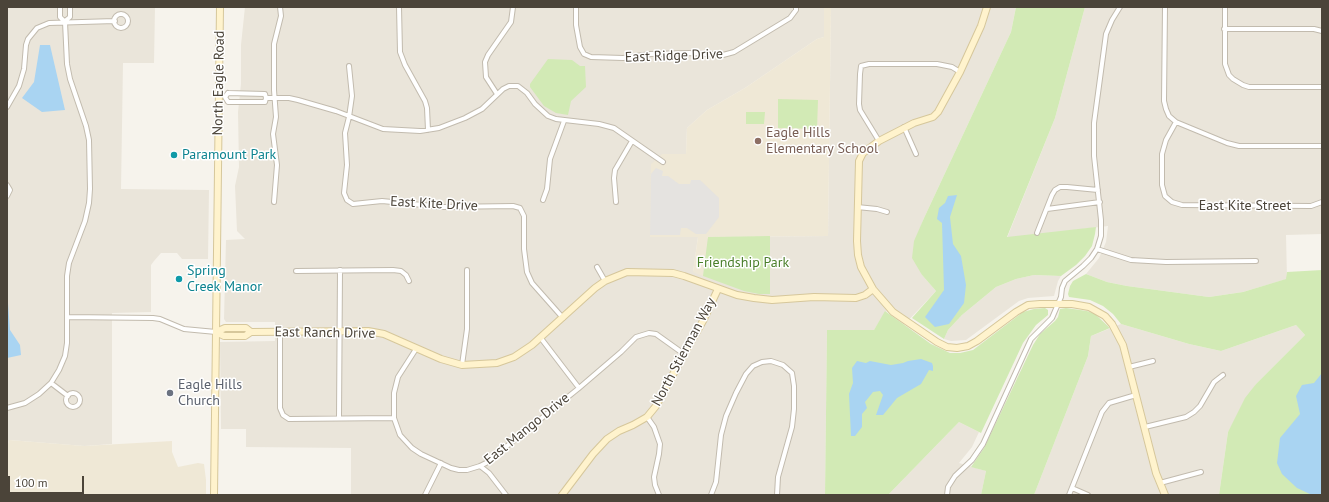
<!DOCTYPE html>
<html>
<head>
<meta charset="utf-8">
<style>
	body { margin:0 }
	#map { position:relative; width:1329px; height:502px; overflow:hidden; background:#f6f3ec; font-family:"PT Sans",sans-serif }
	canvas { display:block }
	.frame { position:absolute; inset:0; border:8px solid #4b4439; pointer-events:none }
	.scale { position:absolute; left:8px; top:476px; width:76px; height:18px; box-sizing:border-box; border:2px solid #4b4439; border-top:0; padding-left:5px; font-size:12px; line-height:14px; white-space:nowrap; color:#4b4439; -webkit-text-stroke:3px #fff; paint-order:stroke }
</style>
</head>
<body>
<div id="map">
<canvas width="1329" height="502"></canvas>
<div class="frame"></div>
<div class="scale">100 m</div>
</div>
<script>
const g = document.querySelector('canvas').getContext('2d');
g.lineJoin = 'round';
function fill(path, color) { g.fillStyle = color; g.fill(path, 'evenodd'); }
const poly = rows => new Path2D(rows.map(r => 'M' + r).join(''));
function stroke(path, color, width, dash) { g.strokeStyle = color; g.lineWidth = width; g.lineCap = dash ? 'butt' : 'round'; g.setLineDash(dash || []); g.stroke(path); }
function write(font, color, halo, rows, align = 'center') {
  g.font = font + ' "PT Sans",sans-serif'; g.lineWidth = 3; g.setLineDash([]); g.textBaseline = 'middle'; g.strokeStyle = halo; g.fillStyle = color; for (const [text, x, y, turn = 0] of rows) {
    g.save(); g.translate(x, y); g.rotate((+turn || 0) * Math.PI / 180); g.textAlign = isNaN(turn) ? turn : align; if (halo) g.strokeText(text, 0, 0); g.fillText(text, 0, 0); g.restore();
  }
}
const residential = poly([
	[7,7,155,7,154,63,123,63,121,189,209,190,208,259,182,259,177,253,161,253,154,261,151,265,151,312,112,313,112,444,84,446,9,440,7,448],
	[245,7,824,7,824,37,817,39,745,88,707,110,687,128,686,154,662,154,698,237,693,272,708,237,828,236,831,7,1016,7,1011,32,924,218,915,241,922,275,936,291,904,325,886,311,874,330,827,331,825,495,351,495,351,448,246,447,246,429,221,429,220,342,275,341,275,322,226,322,224,319,226,240,245,239,237,231,235,186,239,167,238,112,241,84,241,45],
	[1085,7,1322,7,1322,234,1286,235,1287,279,1243,292,1209,297,1127,286,1107,282,1086,274,1099,258,1106,242,1108,226,1007,238,1055,118],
	[1034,275,1061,276,1058,281,1054,296,1028,298,1019,301,966,340,951,341,944,339,948,330,962,315,996,287,1016,279],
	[1121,324,1189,344,1221,351,1296,325,1305,335,1256,384,1228,432,1219,495,1034,495,1088,356,1091,336],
	[959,422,979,432,972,447,959,463,986,471,981,495,888,495]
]);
const education = poly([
	[824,7,831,7,828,236,708,237,703,276,693,272,698,237,650,237,651,164,662,154,686,154,687,128,707,110,745,88,817,39,824,37],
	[9,440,84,446,172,441,172,452,178,467,198,463,204,464,206,480,206,495,7,495,7,448]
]);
const green = poly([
	[1016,7,1085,7,1055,118,1007,237,1096,227,1095,234,1092,246,1085,256,1076,265,1061,276,1034,275,1016,279,996,287,962,315,948,330,944,339,912,318,936,291,922,275,912,258,914,241,924,218,1011,32],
	[548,59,572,60,580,66,585,66,586,87,571,101,568,115,556,113,544,106,530,87,530,84],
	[778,99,818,100,817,129,778,128],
	[746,112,765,112,764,124,746,124],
	[770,236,770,294,759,294,744,291,703,276,708,237],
	[1322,270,1322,495,1219,495,1228,432,1245,398,1256,384,1305,335,1296,325,1221,351,1189,344,1121,324,1113,314,1103,306,1090,300,1069,297,1068,294,1070,286,1073,281,1086,274,1107,282,1127,286,1209,297,1243,292,1286,279,1287,272],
	[1045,308,1048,310,1048,315,1036,325,1023,343,981,433,959,422,888,495,825,495,827,330,874,330,885,311,931,344,950,353,960,353,973,350,1023,312,1034,309],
	[1066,308,1087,311,1095,314,1110,328,1091,336,1088,356,1034,495,981,495,986,471,971,467,984,448,1033,345,1040,334,1055,321,1058,317,1060,309]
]);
const parking = poly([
	[656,168,663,171,662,176,668,176,679,184,690,184,691,180,700,180,719,198,719,217,706,234,696,234,687,228,681,228,680,235,650,235,651,174]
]);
const water = poly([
	[40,45,50,45,65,110,42,112,22,98,34,82],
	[957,195,950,217,953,244,961,256,966,285,964,303,949,324,935,327,925,317,944,290,942,223,937,219,939,208,945,203,948,196],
	[7,303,8,303,10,330,20,345,21,355,7,358],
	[921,359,932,363,933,366,933,371,929,370,921,384,897,398,883,415,876,415,883,395,880,391,873,392,865,402,867,408,862,414,862,427,855,436,851,436,849,394,853,383,852,368,857,361,866,363,870,361,891,365,903,363,908,361],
	[1322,373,1322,495,1312,495,1297,488,1282,474,1277,463,1280,438,1300,414,1296,396,1302,385,1314,383]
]);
const street = poly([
	[399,7,400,52,405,65,425,101,427,108,428,130],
	[576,7,576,25,580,47,584,54,591,57,623,58,650,54,689,53,723,55,734,52,790,18,796,10,796,7],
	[1165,7,1164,101,1166,109,1169,116,1176,122,1166,140,1162,154,1162,185,1165,196,1172,202,1182,205,1311,206,1322,202],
	[1225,7,1225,64,1229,75,1233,79,1243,85,1249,87,1322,87],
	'114 21a7 7 0 1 1 14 0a7 7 0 1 1-14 0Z',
	[65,21,70,17,70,7],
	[1224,29,1314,29,1322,31],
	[349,66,352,96,349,117,345,133,347,165,344,193,347,200,353,204,382,201,443,207,513,206,520,208,524,216,524,249,527,272,532,283,563,318],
	[228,93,265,94,266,98,265,102,228,102,225,97,228,93],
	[497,94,486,77,485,62,488,55,511,22,513,7],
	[266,98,289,98,298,100,336,111,383,129,420,131,439,128,465,118,482,109,503,89,509,86,518,86,527,93,535,104,548,116,556,119,599,124,614,128,663,162],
	[7,107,19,86,24,69,26,45,28,39,37,28,49,23,115,21],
	[1176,122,1227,143,1239,146,1322,146],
	[904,127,916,154],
	[879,141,860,110,859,104,860,74,861,66,869,64,937,64,952,67,960,72],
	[7,185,10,190,7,196],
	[543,200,547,189,550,159,564,121],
	[274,202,277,165,273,134,276,117,274,90,274,44,281,16,280,7],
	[616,202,614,178,615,170,632,141],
	[857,207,877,209,887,212],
	[1047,209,1100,202],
	[1037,233,1052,195,1055,190,1060,187,1067,187,1098,190],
	[1097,249,1131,260,1166,262,1256,261],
	[597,267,605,281],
	[296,271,393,270,401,271,406,275,409,281],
	[67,317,153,318,160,319,184,329,216,332],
	[280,332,280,408,283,415,289,419,394,418],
	[540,337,579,388],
	[416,349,398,377,394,393,394,418,400,435,412,448,421,454,451,468,459,470,467,470,480,466,486,463,579,388,621,352,636,337,649,333,656,334,684,354],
	[462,365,467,329,467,270],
	[1129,367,1153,361],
	[51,383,68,396],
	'66 400a7 7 0 1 1 14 0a7 7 0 1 1-14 0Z',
	[7,408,25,403,39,394,51,383,59,370,65,356,67,343,67,276,69,263,85,221,89,203,90,189,89,140,86,126,70,79,67,64,65,22,60,17,60,7],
	[647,417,654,427,660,444,659,454,654,477,655,485,659,495],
	[339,418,340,270],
	[1145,427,1186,417,1194,412,1200,406,1214,382,1223,375],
	[480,466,489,473,506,495],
	[1160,483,1201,472],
	[1072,488,1088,495],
	[425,495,441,463],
	[711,495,716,482,721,435,726,416,736,393,746,374,753,366,762,362,771,361,783,365,792,373,794,386,794,409,792,427,778,477,777,495],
	[947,495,948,487,955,476,972,460,983,444,1031,339,1052,318,1061,297,1062,288,1065,281,1083,266,1091,258,1097,249,1101,236,1101,220,1094,156,1094,123,1106,34,1112,20,1120,7],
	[1069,495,1102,412,1109,403,1136,395]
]);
const secondary = poly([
	[987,7,981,26,960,72,938,112,933,117,914,123,879,141,863,153,859,161,857,241,858,255,861,267,873,289,893,312,937,342,947,347,957,348,968,346,977,341,1016,312,1028,305,1040,304,1072,304,1089,307,1105,316,1112,324,1123,345,1156,473,1165,495],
	[251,332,246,328,225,328,216,332,224,336,245,336,251,332,368,331,384,334,441,359,462,365,497,363,514,357,532,345,595,288,605,281,627,272,673,273,684,276,737,295,754,298,772,300,814,297,856,298,865,295,873,289],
	[214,495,220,7],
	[562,495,593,454,607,439,619,431,633,425,647,417,656,406,684,354,703,321,718,289]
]);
const markers = [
	[758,141,4,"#8d6e63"],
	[174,155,4,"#0f9aa8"],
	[179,279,4,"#0f9aa8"],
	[170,393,4,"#6b7280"]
];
const streetNames = [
	["East Ridge Drive",674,56,-2],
	["North Eagle Road",219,83,-89],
	["East Kite Drive",434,204,3],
	["East Kite Street",1245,206],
	["East Ranch Drive",325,333,1],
	["North Stierman Way",684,352,-62],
	["East Mango Drive",527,429,-39]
];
const educationNames = [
	["Eagle Hills",766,133],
	["Elementary School",766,149]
];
const cultureNames = [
	["Paramount Park",182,155],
	["Spring",187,271],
	["Creek Manor",187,287]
];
const parkNames = [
	["Friendship Park",743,263]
];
const worshipNames = [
	["Eagle Hills",178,385],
	["Church",178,401]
];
fill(residential, '#eae5da');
fill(education, '#efe8d6');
fill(green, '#d2eab5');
fill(parking, '#e5e3e0');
fill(water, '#a9d4f2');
stroke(street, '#c2bbae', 6);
stroke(secondary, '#d6c79b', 8);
stroke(street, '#fff', 4);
stroke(secondary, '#fff3cd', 6);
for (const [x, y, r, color] of markers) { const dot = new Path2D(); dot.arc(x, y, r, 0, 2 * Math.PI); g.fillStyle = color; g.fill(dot); stroke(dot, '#fff', 1.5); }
write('14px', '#4b4439', '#fff', streetNames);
write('14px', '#785e54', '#fff', educationNames, 'left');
write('14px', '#0d838f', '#fff', cultureNames, 'left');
write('14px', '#4a7f2a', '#fff', parkNames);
write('14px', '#5b616d', '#fff', worshipNames, 'left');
</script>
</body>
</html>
